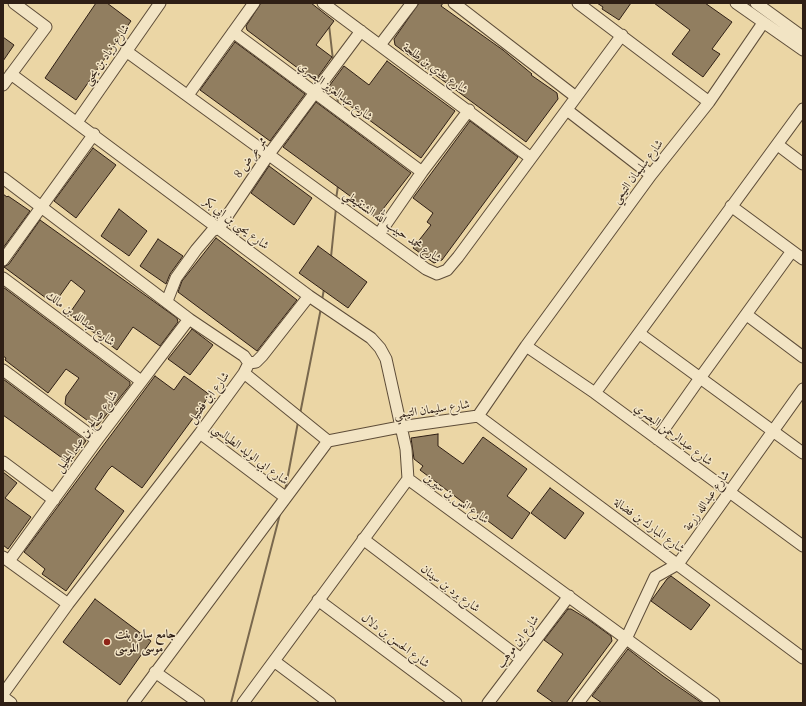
<!DOCTYPE html>
<html>
<head>
<meta charset="utf-8">
<style>
	body { margin:0 }
	#map { position:relative; width:806px; height:706px; overflow:hidden; background:#ebd6a5; font-family:"IM FELL French Canon",serif }
	canvas { display:block }
	.frame { position:absolute; inset:0; border:4px solid #2f1f15; pointer-events:none }
</style>
</head>
<body>
<div id="map">
<canvas width="806" height="706"></canvas>
<div class="frame"></div>
</div>
<script>
const g = document.querySelector('canvas').getContext('2d');
g.lineJoin = 'round';
const poly = rows => new Path2D(rows.map(r => 'M' + r).join(''));
function stroke(path, color, width, dash) { g.strokeStyle = color; g.lineWidth = width; g.lineCap = dash ? 'butt' : 'round'; g.setLineDash(dash || []); g.stroke(path); }
function fill(path, color) { g.fillStyle = color; g.fill(path, 'evenodd'); }
function write(font, color, halo, rows, align = 'center') {
  g.font = font + ' "IM FELL French Canon",Amiri,serif'; g.lineWidth = 3; g.setLineDash([]); g.textBaseline = 'middle'; g.strokeStyle = halo; g.fillStyle = color; for (const [text, x, y, turn = 0] of rows) {
    g.save(); g.translate(x, y); g.rotate((+turn || 0) * Math.PI / 180); g.textAlign = isNaN(turn) ? turn : align; if (halo) g.strokeText(text, 0, 0); g.fillText(text, 0, 0); g.restore();
  }
}
const stream = poly([
	[329,25,333,60],
	[337,94,338,104],
	[336,199,338,186],
	[331,257,336,208],
	[322,300,324,289],
	[300,414,321,308],
	[285,491,298,422],
	[231,703,280,514]
]);
const building = poly([
	[96,3,107,3,131,21,76,100,45,78,96,3],
	[261,3,311,3,334,21,316,45,332,57,315,81,247,30,246,26,261,3],
	[419,3,443,3,441,6,503,50,532,74,531,75,557,93,558,99,526,142,395,45,394,39,419,3],
	[597,3,631,3,619,20,602,9,603,7,597,3],
	[654,3,705,3,732,22,712,49,720,54,703,77,672,54,690,30,654,3],
	[3,37,14,45,3,61,3,37],
	[235,42,305,94,270,141,200,90,235,42],
	[387,61,455,111,421,158,327,89,344,66,369,85,387,61],
	[316,102,411,173,376,218,360,206,350,196,283,147,316,102],
	[470,121,518,157,442,260,434,263,413,248,431,225,427,222,433,213,413,198,470,121],
	[93,148,116,165,76,218,54,201,93,148],
	[269,166,312,198,294,225,251,193,269,166],
	[3,194,7,197,8,196,30,211,3,248,3,194],
	[119,209,147,231,129,256,101,236,119,209],
	[40,220,177,318,178,322,160,346,133,327,117,350,69,314,85,291,71,280,54,304,4,267,9,264,40,220],
	[216,238,297,300,257,351,178,292,182,281,216,238],
	[158,239,183,256,170,274,166,284,140,266,158,239],
	[318,246,367,282,348,308,299,273,318,246],
	[3,287,130,382,130,385,98,425,95,426,65,404,66,396,79,378,66,369,48,393,5,360,6,358,3,356,3,287],
	[192,329,213,345,190,375,168,359,192,329],
	[155,376,174,390,184,376,210,395,142,488,112,466,108,470,95,489,124,511,66,591,42,574,45,569,24,552,155,376],
	[3,379,86,441,69,463,3,415,3,379],
	[438,434,438,446,463,464,483,437,527,469,507,496,530,513,512,539,420,470,423,466,414,459,411,438,438,434],
	[3,472,17,483,5,498,31,517,8,549,3,545,3,472],
	[550,488,584,513,565,539,531,513,550,488],
	[671,576,710,605,691,630,651,601,667,579,671,576],
	[95,599,151,641,120,685,63,642,95,599],
	[568,609,571,609,589,620,611,636,612,641,566,703,554,703,537,691,563,654,544,640,568,609],
	[628,649,663,676,702,703,602,703,592,696,628,649]
]);
const minor = poly([
	[323,3,531,158],
	[454,3,576,97],
	[578,3,709,102],
	[736,3,803,50],
	[756,3,803,37],
	[233,32,422,172],
	[380,45,412,3],
	[126,51,426,269,437,274,447,270,458,257,622,35],
	[11,74,309,296,371,338,380,348,386,359,406,449,408,479],
	[3,85,46,27,14,3],
	[188,95,254,3],
	[567,110,651,175],
	[77,122,160,3],
	[778,145,803,164],
	[3,178,189,319,244,356,249,363,244,373,200,433,68,604,3,694],
	[731,206,803,259],
	[379,234,422,172,469,110],
	[3,260,94,134],
	[3,278,141,381],
	[167,301,176,278,196,250,212,231,219,228,269,154,361,31],
	[747,315,803,357],
	[640,334,803,453],
	[526,346,595,393,803,546],
	[249,363,256,362,262,356,309,296],
	[3,370,97,440],
	[244,373,328,441],
	[595,393,803,109],
	[478,416,803,658],
	[200,433,285,497],
	[657,439,700,378,792,251],
	[3,462,54,500],
	[363,539,521,659],
	[3,557,68,604],
	[9,561,97,440,189,319],
	[318,600,456,703],
	[274,661,330,703],
	[155,672,199,703],
	[3,697,11,703],
	[133,703,328,441,400,427,478,416,526,346,651,175,709,102,763,23],
	[243,703,408,479,714,703],
	[488,703,569,596],
	[578,703,626,639,655,577,678,564,803,389]
]);
const markers = [
	[107,642,4,"#8f2418"]
];
const streetNames = [
	["شارع زياد بن يحيى",107,55,-55],
	["شارع عدي بن طلحة",435,69,36],
	["شارع عبدالعزيز البصري",335,92,37],
	["ممر عرض 8",251,158,-55],
	["شارع سليمان التيمي",638,172,-53],
	["شارع يحيى بن ابي بكر",236,224,37],
	["شارع محمد حبيب الله الشنقيطي",392,227,35],
	["شارع عبدالله بن مالك",80,319,37],
	["شارع ابن فضيل",209,398,-53],
	["شارع سليمان التيمي",432,410,-8],
	["شارع صالح بن عبد الجليل",87,432,-54],
	["شارع عبدالرحمن البصري",673,435,37],
	["شارع ابي الوليد الطيالسي",250,455,37],
	["شارع انس بن سيرين",456,499,36],
	["شارع عبدالله زرعة",707,501,-55],
	["شارع المبارك بن فضالة",649,526,36],
	["شارع برد بن سينان",450,589,37],
	["شارع الحسن بن دلال",395,641,37],
	["شارع ابن موهب",518,642,-53]
];
const poiNames = [
	["جامع ساره بنت",115,635],
	["موسى الموسى",115,649]
];
stroke(stream, '#79684e', 2);
fill(building, '#917e60');
stroke(building, '#2f1f15', 1);
stroke(minor, '#5e4d39', 13);
stroke(minor, '#f2e4c4', 11);
for (const [x, y, r, color] of markers) { const dot = new Path2D(); dot.arc(x, y, r, 0, 2 * Math.PI); g.fillStyle = color; g.fill(dot); stroke(dot, '#f2e4c4', 1.5); }
write('12px', '#2f1f15', '#f2e4c4', streetNames);
write('bold 12px', '#2f1f15', '#f2e4c4', poiNames, 'left');
</script>
</body>
</html>
